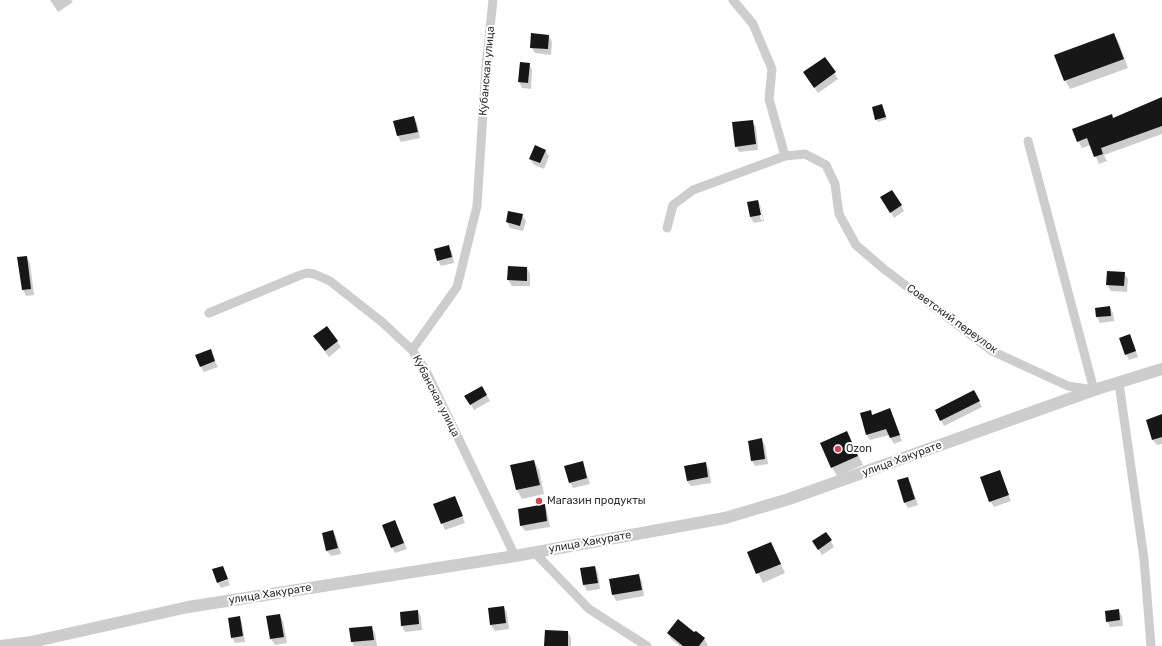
<!DOCTYPE html>
<html>
<head>
<meta charset="utf-8">
<style>
	body { margin:0 }
	canvas { display:block; background:#fff }
</style>
</head>
<body>
<canvas width="1162" height="646"></canvas>
<script>
const g = document.querySelector('canvas').getContext('2d');
g.lineJoin = 'round';
function fill(path, color) { g.fillStyle = color; g.fill(path, 'evenodd'); }
const poly = rows => new Path2D(rows.map(r => 'M' + r).join(''));
function stroke(path, color, width, dash) { g.strokeStyle = color; g.lineWidth = width; g.lineCap = dash ? 'butt' : 'round'; g.setLineDash(dash || []); g.stroke(path); }
function write(font, color, halo, rows, align = 'center') {
  g.font = font + ' Rubik,sans-serif'; g.lineWidth = 4; g.setLineDash([]); g.textBaseline = 'middle'; g.strokeStyle = halo; g.fillStyle = color; for (const [text, x, y, turn = 0] of rows) {
    g.save(); g.translate(x, y); g.rotate((+turn || 0) * Math.PI / 180); g.textAlign = isNaN(turn) ? turn : align; if (halo) g.strokeText(text, 0, 0); g.fillText(text, 0, 0); g.restore();
  }
}
const shadow = poly([
	[50,0,71,0,73,2,58,12],
	[1114,34,1119,43,1128,68,1070,89,1065,80],
	[549,36,552,42,551,55,535,53,531,47],
	[825,59,838,79,818,93,808,78],
	[529,64,532,70,531,89,522,88,519,82],
	[1162,98,1162,134,1104,155,1107,161,1099,164,1091,145,1082,148,1078,141,1113,119],
	[883,108,887,119,878,122,876,119],
	[413,117,417,123,420,138,401,142,398,136,394,122],
	[752,121,756,127,758,150,739,152,736,146],
	[545,150,549,156,544,169,534,165,530,159],
	[758,201,761,207,764,221,754,223,750,217],
	[758,206,760,206,763,220,761,220],
	[885,203,901,205,904,211,894,218],
	[522,215,526,221,523,231,510,228,507,222],
	[448,247,452,252,454,263,441,266,438,260],
	[26,257,30,263,34,295,26,296,23,290,18,258],
	[527,268,530,274,530,286,512,286,508,280],
	[1124,273,1128,279,1127,292,1111,291,1107,285],
	[1110,307,1113,313,1114,321,1100,323,1097,317,1096,309],
	[326,327,341,347,329,357,318,342],
	[1130,335,1138,357,1129,360,1126,354],
	[210,351,218,367,204,372,201,367],
	[482,387,490,401,474,410,466,396],
	[977,397,982,407,944,426,936,411],
	[889,409,902,441,894,444,889,435,870,440,867,435,870,411,873,416],
	[1162,415,1162,444,1157,445,1153,440],
	[847,433,863,465,837,476,832,467],
	[761,439,765,445,768,464,755,466,752,461],
	[534,461,539,470,544,494,522,499,517,490],
	[582,462,585,468,590,484,573,488,570,482],
	[705,463,709,469,711,483,691,486,687,481],
	[999,471,1011,501,994,507,990,501],
	[907,478,911,484,918,505,908,508,905,503],
	[454,497,465,523,445,530,435,505],
	[544,505,547,511,550,527,525,531,521,525],
	[395,521,407,549,395,553,392,547],
	[333,531,336,537,341,554,331,556,327,551],
	[826,533,834,547,822,555,817,547],
	[771,543,785,573,763,583,748,552],
	[595,567,598,573,600,589,587,591,584,585,581,569],
	[638,575,642,581,644,596,616,601,613,595,610,580],
	[228,580,230,585,221,588,218,583],
	[504,607,507,613,509,629,495,631,491,625],
	[1118,610,1122,616,1123,626,1110,627,1107,621],
	[418,611,421,617,422,630,405,632,402,626],
	[279,615,283,621,287,643,275,645,271,639],
	[239,617,242,623,245,642,235,643,232,637],
	[372,627,375,633,377,646,354,646,352,642],
	[568,632,571,638,571,646,545,646],
	[668,633,695,634,704,639,708,645,706,646,680,646,671,639]
]);
const building = poly([
	[531,33,549,35,548,49,530,48],
	[1114,33,1124,59,1064,81,1054,55],
	[825,57,836,72,814,88,803,72],
	[520,62,530,63,528,83,518,82],
	[1162,97,1162,126,1101,148,1103,154,1094,157,1087,138,1077,142,1072,129,1112,114,1113,118],
	[882,104,886,117,875,120,872,107],
	[414,116,418,132,397,136,393,121],
	[753,120,756,144,735,147,732,122],
	[535,145,546,150,540,163,529,159],
	[892,190,902,205,890,213,880,197],
	[758,200,761,215,750,217,747,202],
	[508,211,523,214,520,226,506,222],
	[449,245,452,257,437,261,434,249],
	[27,256,31,289,22,290,17,257],
	[508,266,527,267,527,281,507,280],
	[1107,271,1125,272,1124,286,1106,285],
	[1110,306,1111,316,1096,317,1095,308],
	[327,326,338,341,325,351,313,336],
	[1130,334,1136,351,1125,355,1119,338],
	[211,349,215,361,200,367,195,355],
	[482,386,487,395,470,405,464,396],
	[974,390,980,401,940,421,935,410],
	[890,408,900,435,890,438,886,429,866,435,860,413,871,410,872,415],
	[1162,414,1162,437,1152,440,1146,420],
	[847,431,858,456,831,468,820,443],
	[762,438,765,459,751,461,748,441],
	[534,460,540,485,516,490,510,465],
	[583,461,587,478,569,483,564,466],
	[706,462,708,477,687,481,684,466],
	[1000,470,1009,495,989,502,980,477],
	[908,477,915,499,904,503,897,480],
	[455,496,463,516,441,524,433,504],
	[545,504,547,521,520,526,518,509],
	[395,520,404,543,391,548,382,525],
	[333,530,338,548,326,551,322,533],
	[826,532,832,540,818,550,812,541],
	[771,542,781,564,756,574,747,552],
	[223,566,228,579,217,583,212,569],
	[595,566,598,583,583,585,580,568],
	[639,574,642,590,612,595,609,579],
	[504,606,506,623,490,625,488,608],
	[1119,609,1120,620,1106,622,1105,611],
	[418,610,419,624,401,626,400,612],
	[280,614,284,637,270,639,266,616],
	[240,616,243,636,231,638,228,618],
	[678,619,694,632,696,631,705,638,699,646,683,646,667,633],
	[372,626,374,640,351,642,349,628],
	[545,630,568,631,568,646,544,646]
]);
const minor = poly([
	[493,0,486,66,477,206,457,287,412,350,426,371,515,556],
	[733,0,753,24,772,69,769,99,785,156],
	[667,228,673,205,693,190,785,156,805,154,826,165,835,184,839,214,856,245,884,269,992,351,1068,386,1094,390,1028,141],
	[209,313,298,276,307,273,314,274,330,281,382,322,412,350],
	[1119,383,1144,559,1151,646],
	[534,552,589,609,647,646]
]);
const tertiary = poly([
	[0,646,31,642,188,607,515,556,725,518,789,499,1094,390,1162,369]
]);
const markers = [
	[838,449,4,"#d44655"],
	[539,501,4,"#d44655"]
];
const streetNames = [
	["Кубанская улица",487,71,-85],
	["Советский переулок",952,319,36],
	["Кубанская улица",436,396,63],
	["улица Хакурате",902,459,-20],
	["улица Хакурате",590,542,-10],
	["улица Хакурате",270,594,-9]
];
const poiNames = [
	["Ozon",846,449],
	["Магазин продукты",547,501]
];
fill(shadow, '#0003');
fill(building, '#171717');
stroke(minor, '#cdcdcd', 9);
stroke(tertiary, '#cdcdcd', 12);
for (const [x, y, r, color] of markers) { const dot = new Path2D(); dot.arc(x, y, r, 0, 2 * Math.PI); g.fillStyle = color; g.fill(dot); stroke(dot, '#fff', 1.5); }
write('11px', '#303030', '#fff', streetNames);
write('11px', '#303030', '#fff', poiNames, 'left');
</script>
</body>
</html>
